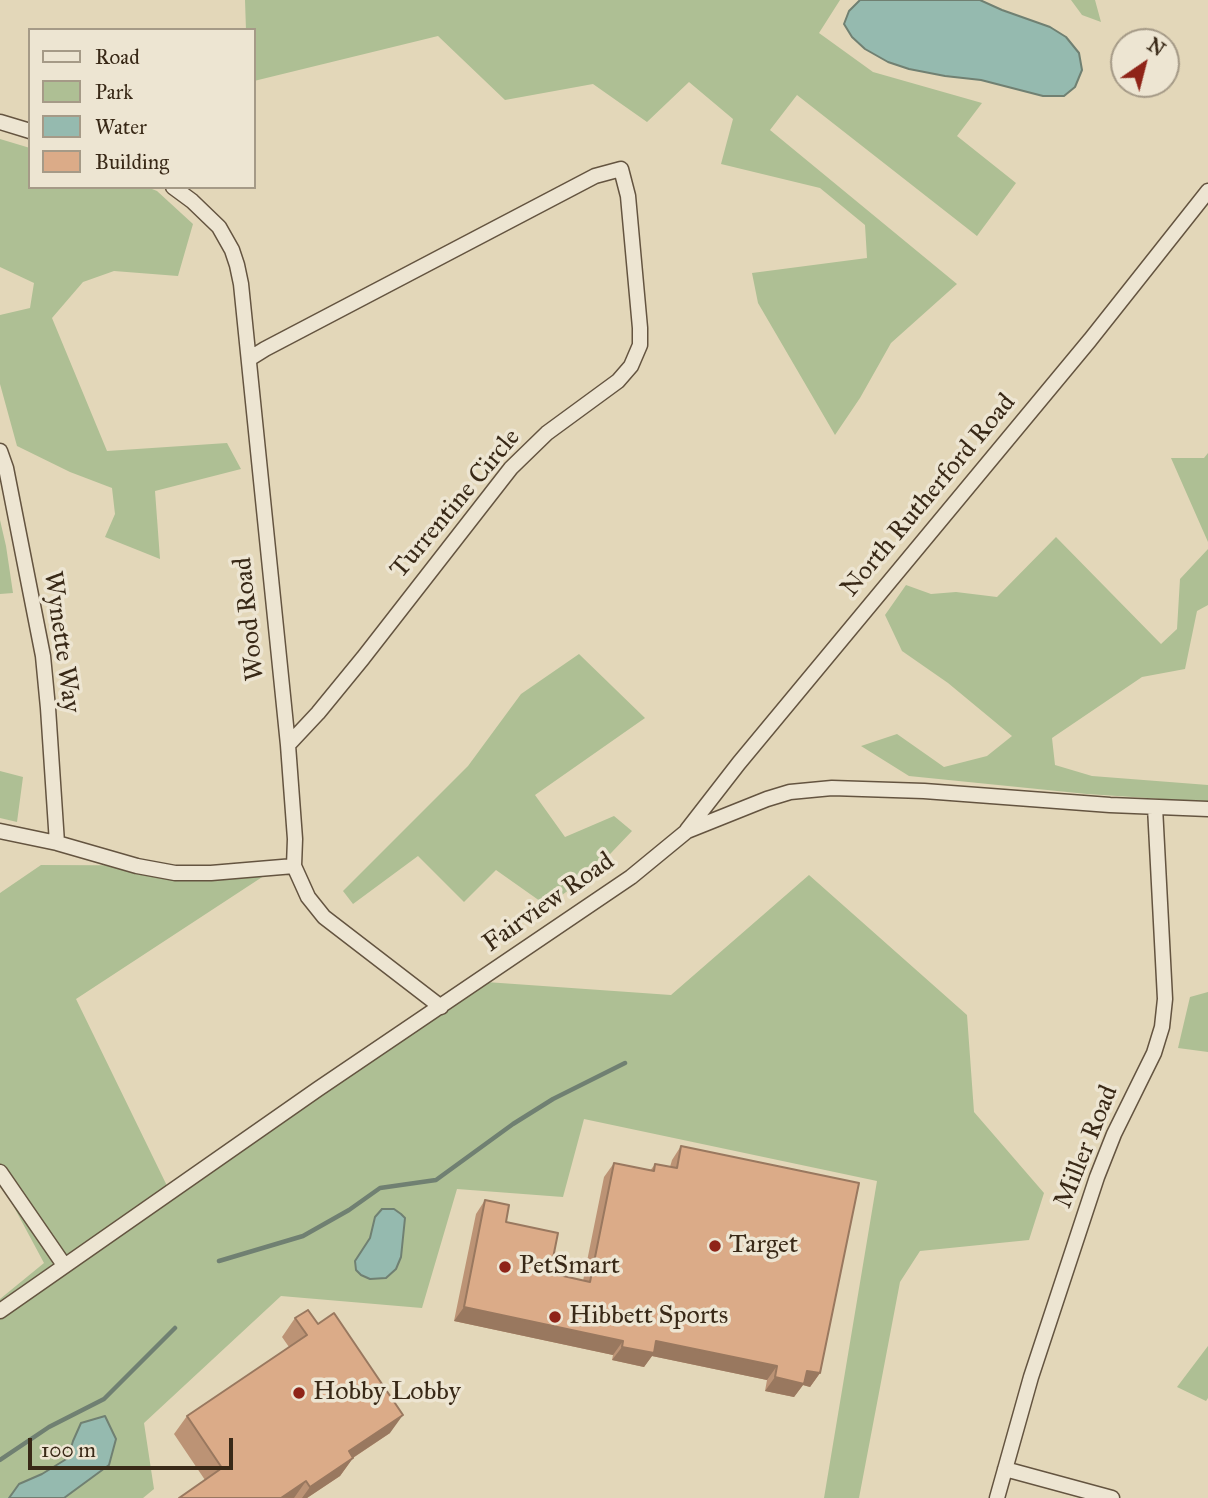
<!DOCTYPE html>
<html>
<head>
<meta charset="utf-8">
<style>
	body { margin:0 }
	#map { position:relative; width:1208px; height:1498px; overflow:hidden; background:#e3d7b9; font-family:"IM FELL Great Primer",serif }
	canvas { display:block }
	.legend { position:absolute; left:28px; top:28px; width:228px; height:161px; box-sizing:border-box; background:#ede5d2; border:2px solid #a59a87; margin:0; padding:9px 12px; list-style:none; font-size:21px; color:#392917 }
	.legend li { display:flex; align-items:center; gap:14px; height:35px }
	.legend b { width:35px; border:2px solid #a59a87 }
	.north { position:absolute; left:1110px; top:28px; width:70px; height:70px; box-sizing:border-box; background:#ede5d2; border:2px solid #a59a87; border-radius:50%; rotate:35deg; font-size:19px; font-weight:700; line-height:28px; text-align:center; color:#392917 }
	.north::after { content:''; display:block; margin:auto; width:24px; height:32px; background:#8f2418; clip-path:polygon(50% 0,100% 100%,50% 72%,0 100%) }
	.scale { position:absolute; left:28px; top:1438px; width:205px; height:32px; box-sizing:border-box; border:4px solid #392917; border-top:0; padding-left:9px; font-size:21px; line-height:24px; white-space:nowrap; color:#392917; -webkit-text-stroke:5px #ede5d2; paint-order:stroke }
</style>
</head>
<body>
<div id="map">
<canvas width="1208" height="1498"></canvas>
<ul class="legend">
<li><b style="height:9px;background:#ede5d2"></b>Road</li>
<li><b style="height:19px;background:#aebf94"></b>Park</li>
<li><b style="height:19px;background:#95baaf"></b>Water</li>
<li><b style="height:19px;background:#dbab88"></b>Building</li>
</ul>
<div class="north">N</div>
<div class="scale">100 m</div>
</div>
<script>
const g = document.querySelector('canvas').getContext('2d');
g.lineJoin = 'round';
function fill(path, color) { g.fillStyle = color; g.fill(path, 'evenodd'); }
const poly = rows => new Path2D(rows.map(r => 'M' + r).join(''));
function stroke(path, color, width, dash) { g.strokeStyle = color; g.lineWidth = width; g.lineCap = dash ? 'butt' : 'round'; g.setLineDash(dash || []); g.stroke(path); }
function write(font, color, halo, rows, align = 'center') {
  g.font = font + ' "IM FELL Great Primer",serif'; g.lineWidth = 7; g.setLineDash([]); g.textBaseline = 'middle'; g.strokeStyle = halo; g.fillStyle = color; for (const [text, x, y, turn = 0] of rows) {
    g.save(); g.translate(x, y); g.rotate((+turn || 0) * Math.PI / 180); g.textAlign = isNaN(turn) ? turn : align; if (halo) g.strokeText(text, 0, 0); g.fillText(text, 0, 0); g.restore();
  }
}
const green = poly([
	[245,0,840,0,819,33,873,72,982,103,957,136,1016,183,977,236,797,95,770,130,957,284,891,343,860,398,835,435,758,303,752,273,867,258,865,225,820,188,721,164,733,119,689,82,647,122,593,84,505,100,438,36,254,81,254,30,246,30],
	[1071,0,1095,0,1101,22,1082,15],
	[0,139,30,148,30,187,147,187,157,191,193,224,178,276,114,271,83,282,52,318,107,451,227,443,241,469,155,491,160,559,105,537,115,514,112,488,70,472,17,446,0,384,0,315,30,308,34,283,0,267],
	[1208,453,1208,542,1171,458,1204,458],
	[0,520,6,546,13,593,0,594],
	[1056,537,1161,644,1177,629,1180,579,1208,549,1208,605,1197,611,1185,669,1142,677,1052,738,1055,765,1092,776,1208,785,1208,802,1087,794,909,776,861,746,897,734,944,767,987,756,1012,736,948,683,902,651,885,615,906,585,931,594,956,592,997,597],
	[579,654,645,718,535,795,565,837,614,816,632,831,592,873,547,906,496,870,464,902,418,856,353,904,343,891,468,766,521,694],
	[0,771,23,777,17,822,0,818],
	[41,865,279,866,76,999,170,1192,486,982,671,995,809,875,967,1015,974,1112,1044,1193,1029,1240,920,1251,900,1282,859,1498,824,1498,877,1181,584,1119,563,1197,457,1189,422,1308,281,1296,144,1423,154,1489,143,1498,0,1498,0,1299,44,1263,0,1181,0,893],
	[1208,992,1208,1052,1178,1048,1190,997],
	[1208,1346,1208,1398,1206,1401,1177,1387]
]);
const water = poly([
	[860,0,980,0,1002,10,1050,27,1066,37,1079,53,1082,70,1075,87,1064,96,1043,96,981,80,945,76,909,69,888,62,865,49,852,37,844,24,849,11,860,0],
	[382,1209,394,1209,401,1214,405,1218,401,1257,396,1269,386,1278,370,1279,361,1275,356,1270,355,1261,370,1238,375,1217,382,1209],
	[105,1416,116,1439,109,1465,64,1498,9,1498,19,1484,42,1474,68,1458,73,1441,81,1423,105,1416]
]);
const stream = poly([
	[219,1261,303,1236,349,1210,380,1188,436,1180,513,1124,553,1099,625,1063],
	[0,1460,49,1427,104,1399,175,1328]
]);
const minor = poly([
	[0,122,30,131],
	[173,187,192,201,219,227,232,250,237,265,241,284,288,745,295,839,294,866,308,897,324,917,441,1007],
	[249,359,265,349,595,176,621,169,628,196,640,328,640,345,631,366,618,381,547,433,511,468,363,658,318,713,288,745],
	[0,451,6,468,43,656,48,708,57,843],
	[687,830,739,763,1090,340,1208,191],
	[0,831,57,843,137,866,175,873,211,873,294,866],
	[0,1172,64,1265],
	[0,1311,318,1089,631,877,687,831,767,799,790,792,832,788,924,791,1110,805,1208,809],
	[1005,1469,1112,1498],
	[997,1498,1031,1377,1097,1177,1114,1134,1154,1053,1162,1027,1165,999,1155,807]
]);
const wall = poly([
	[681,1146,820,1373,810,1387,803,1385,794,1397,765,1391,767,1380,652,1356,644,1367,612,1360,613,1355,454,1321,476,1214,485,1200,550,1273,583,1281,604,1177,614,1163,650,1171,655,1164,670,1167,672,1160],
	[295,1318,390,1433,353,1458,340,1476,307,1498,179,1498,205,1480,174,1434,187,1416,289,1347,282,1337]
]);
const shadedWall = poly([
	[464,1307,623,1341,613,1355,454,1321],
	[656,1341,777,1366,767,1380,652,1356,644,1367,612,1360,622,1347],
	[807,1371,820,1373,810,1387,803,1385,794,1397,765,1391,775,1377],
	[403,1415,390,1433,336,1469,349,1451],
	[353,1458,340,1476,307,1498,302,1498,310,1487],
	[306,1481,294,1498,281,1498]
]);
const building = poly([
	[681,1146,859,1183,820,1373,807,1371,804,1384,775,1377,777,1366,656,1341,654,1353,622,1347,623,1341,464,1307,485,1200,509,1205,506,1222,558,1233,550,1273,590,1282,614,1163,654,1171,655,1164,677,1168,681,1146],
	[308,1310,318,1324,334,1313,403,1415,349,1451,353,1458,310,1487,306,1481,281,1498,179,1498,222,1468,187,1416,307,1335,295,1318,308,1310]
]);
const markers = [
	[715,1246,7,"#8f2418"],
	[505,1267,7,"#8f2418"],
	[555,1317,7,"#8f2418"],
	[299,1393,7,"#8f2418"]
];
const streetNames = [
	["North Rutherford Road",929,496,-50],
	["Turrentine Circle",456,504,-50],
	["Wood Road",250,619,-96],
	["Wynette Way",61,642,82],
	["Fairview Road",549,903,-35],
	["Miller Road",1087,1147,-68]
];
const poiNames = [
	["Target",729,1246],
	["PetSmart",519,1267],
	["Hibbett Sports",569,1317],
	["Hobby Lobby",313,1393]
];
fill(green, '#aebf94');
fill(water, '#95baaf');
stroke(water, '#708072', 2);
stroke(stream, '#708072', 4.5);
stroke(minor, '#645440', 17);
stroke(minor, '#ede5d2', 14);
fill(wall, '#bc9375');
fill(shadedWall, '#99785f');
fill(building, '#dbab88');
stroke(building, '#99785f', 2);
for (const [x, y, r, color] of markers) { const dot = new Path2D(); dot.arc(x, y, r, 0, 2 * Math.PI); g.fillStyle = color; g.fill(dot); stroke(dot, '#ede5d2', 2.5); }
write('26px', '#392917', '#ede5d2', streetNames);
write('26px', '#392917', '#ede5d2', poiNames, 'left');
</script>
</body>
</html>
